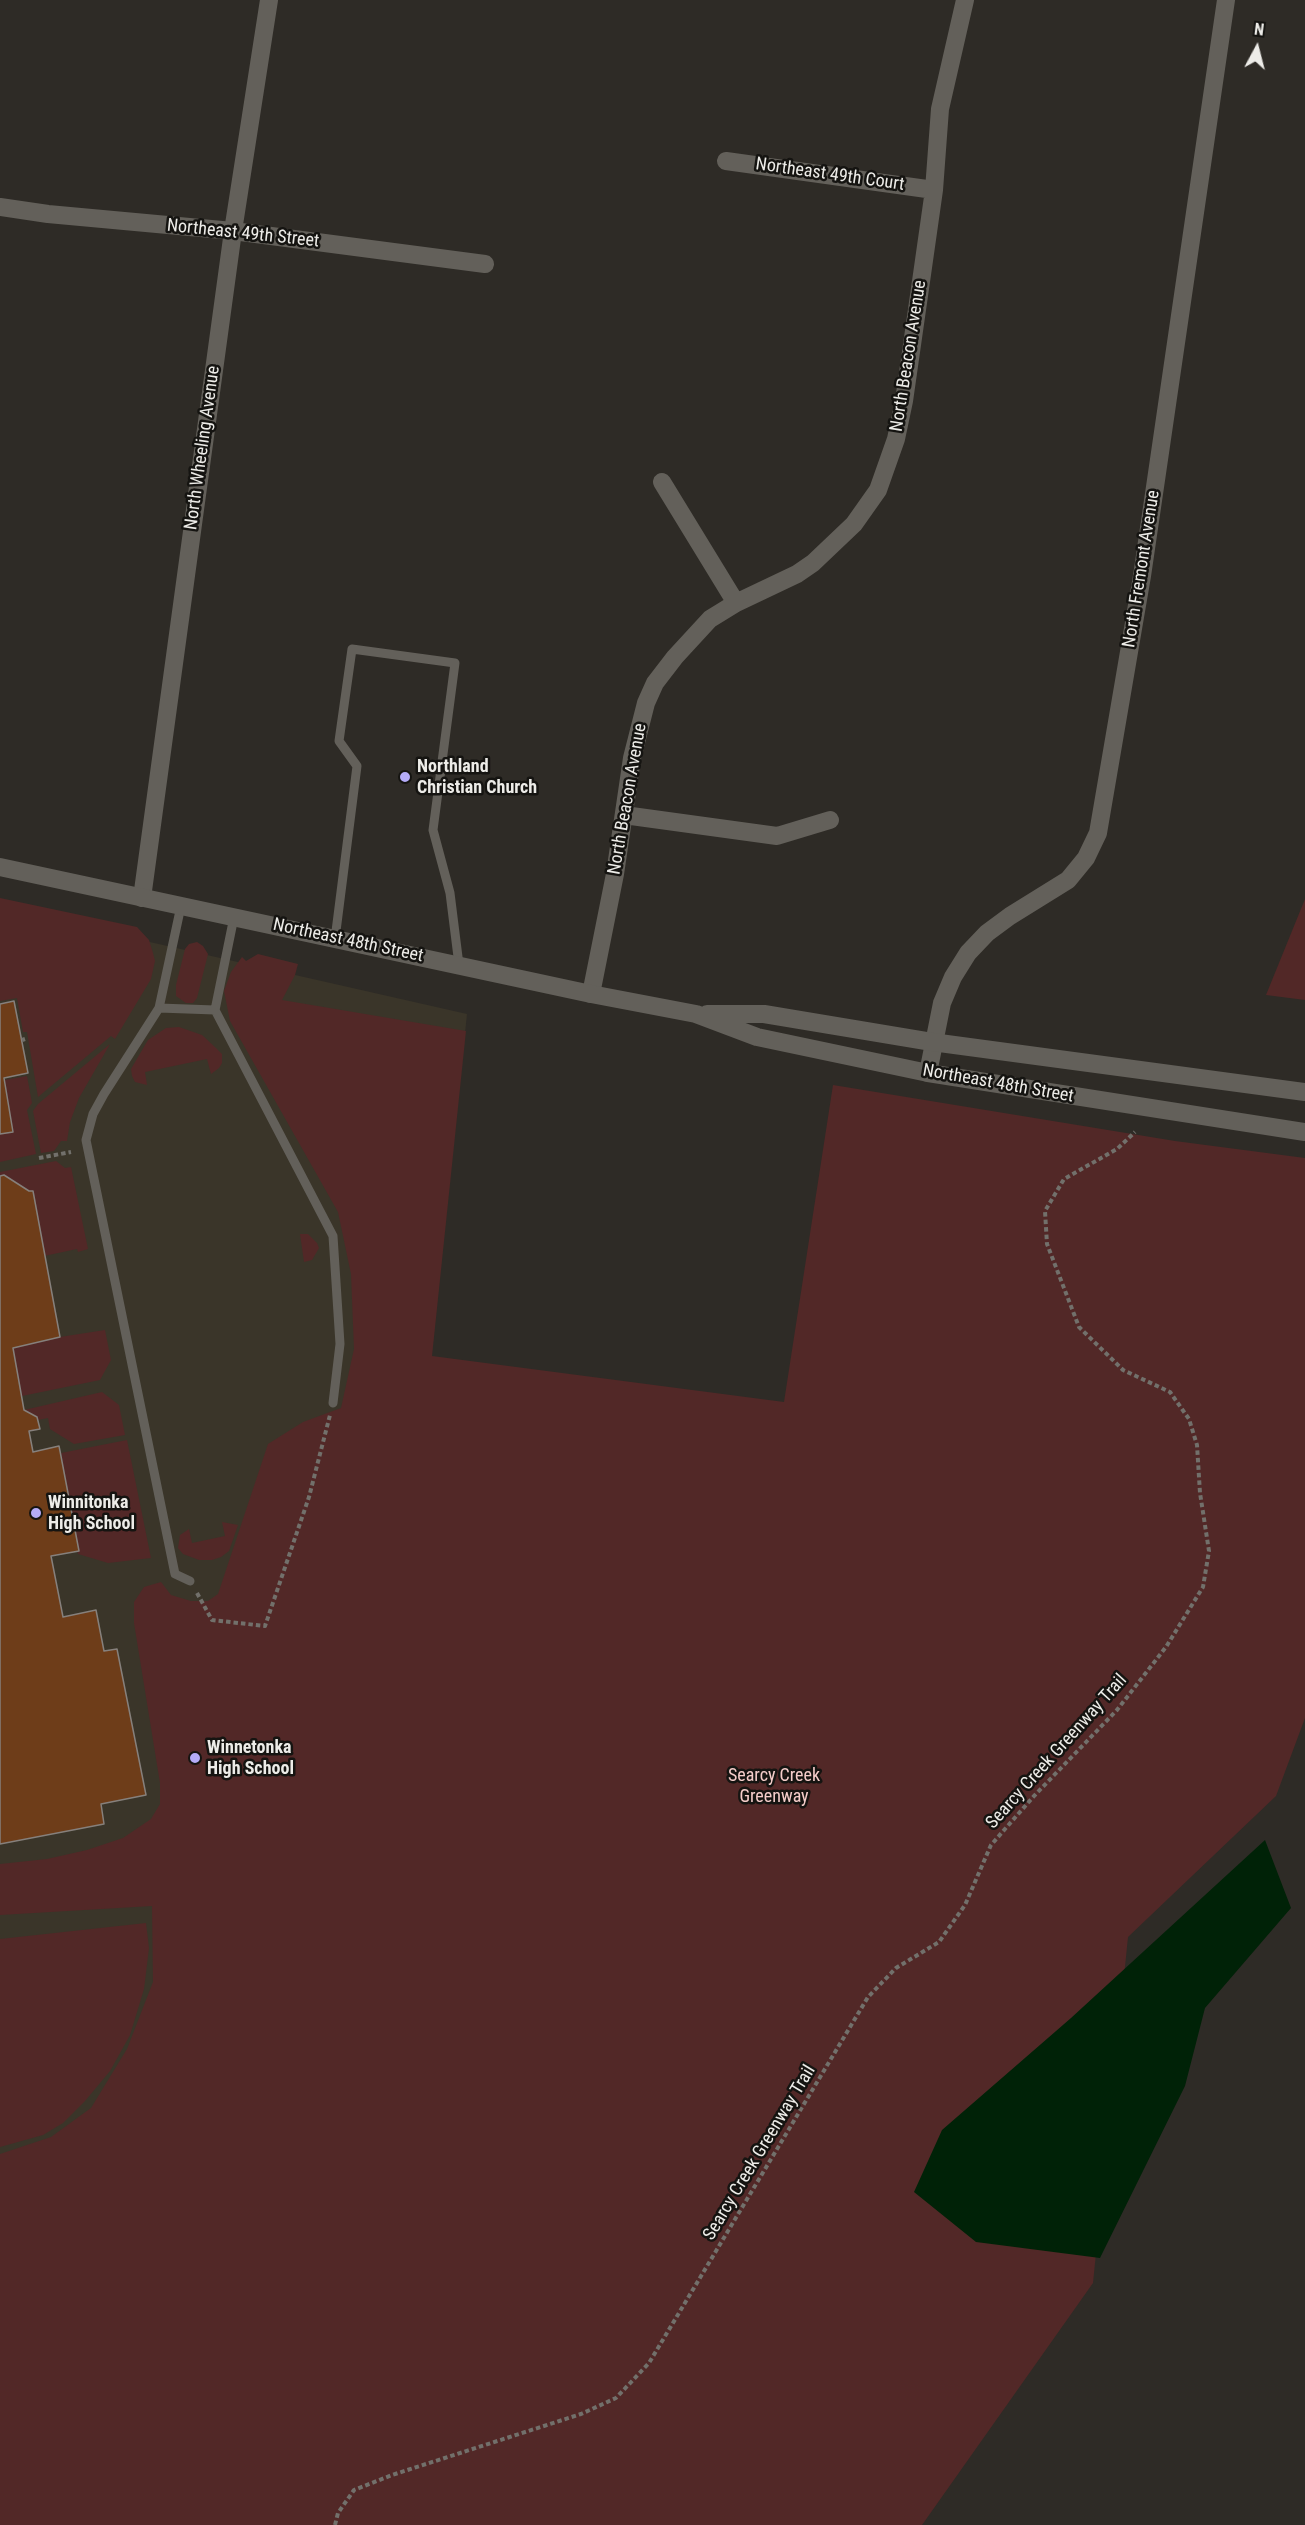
<!DOCTYPE html>
<html>
<head>
<meta charset="utf-8">
<style>
	body { margin:0 }
	#map { position:relative; width:1305px; height:2525px; overflow:hidden; background:#2e2b26; font-family:"Roboto Condensed",sans-serif }
	canvas { display:block }
	.north { position:absolute; left:1227px; top:18px; width:60px; height:60px; -webkit-text-stroke:4px #151411; paint-order:stroke; rotate:7deg; font-size:16px; font-weight:700; line-height:24px; text-align:center; color:#edece8 }
	.north::after { content:''; display:block; margin:auto; width:21px; height:27px; background:#edece8; clip-path:polygon(50% 0,100% 100%,50% 72%,0 100%) }
</style>
</head>
<body>
<div id="map">
<canvas width="1305" height="2525"></canvas>
<div class="north">N</div>
</div>
<script>
const g = document.querySelector('canvas').getContext('2d');
g.lineJoin = 'round';
function fill(path, color) { g.fillStyle = color; g.fill(path, 'evenodd'); }
const poly = rows => new Path2D(rows.map(r => 'M' + r).join(''));
function stroke(path, color, width, dash) { g.strokeStyle = color; g.lineWidth = width; g.lineCap = dash ? 'butt' : 'round'; g.setLineDash(dash || []); g.stroke(path); }
function write(font, color, halo, rows, align = 'center') {
  g.font = font + ' "Roboto Condensed",sans-serif'; g.lineWidth = 5; g.setLineDash([]); g.textBaseline = 'middle'; g.strokeStyle = halo; g.fillStyle = color; for (const [text, x, y, turn = 0] of rows) {
    g.save(); g.translate(x, y); g.rotate((+turn || 0) * Math.PI / 180); g.textAlign = isNaN(turn) ? turn : align; if (halo) g.strokeText(text, 0, 0); g.fillText(text, 0, 0); g.restore();
  }
}
const built = poly([
	[0,908,467,1014,343,2213,0,2159]
]);
const green = poly([
	[0,898,137,927,149,940,153,953,155,961,151,979,115,1039,111,1036,38,1097,27,1032,23,1032,17,998,0,1001],
	[1305,899,1305,1000,1266,995],
	[197,942,203,946,208,954,197,998,193,1003,186,1003,176,996,176,985,185,949,189,944],
	[258,954,298,964,295,975,282,1000,466,1031,432,1356,784,1402,833,1085,1175,1141,1305,1158,1305,1718,1276,1796,1128,1937,1093,2283,922,2525,0,2525,0,2154,51,2137,91,2108,127,2049,153,1982,152,1906,0,1915,0,1864,47,1859,87,1850,123,1838,151,1819,160,1804,160,1783,134,1623,134,1602,144,1587,161,1582,171,1595,191,1601,208,1601,218,1594,268,1444,303,1422,341,1408,354,1349,351,1274,338,1212,230,1021,224,991,231,972,242,957,246,961],
	[179,1027,202,1035,216,1048,222,1054,222,1063,219,1068,211,1074,207,1059,145,1072,147,1085,135,1082,132,1076,131,1069,148,1040,166,1028],
	[110,1044,79,1098,70,1122,67,1141,61,1141,54,1151,41,1153,33,1111,38,1104],
	[27,1076,32,1103,27,1110,36,1154,0,1162,0,1134,12,1132,4,1080],
	[56,1161,65,1168,71,1167,88,1249,78,1252,77,1249,44,1256,33,1191,29,1191,4,1175,0,1176,0,1172],
	[300,1234,308,1234,317,1243,319,1248,312,1260,304,1262],
	[105,1330,111,1360,100,1380,22,1396,13,1348,60,1337],
	[102,1392,119,1405,125,1435,74,1444,50,1429,48,1418,38,1420,37,1417,24,1410],
	[127,1440,151,1558,108,1563,78,1554,61,1453],
	[222,1522,238,1525,229,1551,221,1557,212,1560,199,1560,183,1554,178,1548,180,1535,189,1529,192,1543,225,1536],
	[146,1923,149,1948,144,1989,130,2035,110,2071,85,2101,63,2123,43,2135,0,2147,0,1939]
]);
const water = poly([
	[1265,1840,1291,1908,1205,2008,1185,2086,1100,2258,976,2242,914,2192,942,2130,1071,2018]
]);
const building = poly([
	[14,1001,28,1073,4,1078,13,1132,0,1134,0,1004,14,1001],
	[4,1175,29,1191,33,1191,60,1337,13,1348,24,1410,37,1417,40,1429,29,1431,33,1452,59,1446,60,1451,79,1551,51,1556,63,1617,96,1610,104,1651,117,1649,146,1795,101,1804,104,1824,0,1844,0,1176,4,1175]
]);
const path = poly([
	[22,1040,25,1039],
	[39,1158,71,1152],
	[197,1593,212,1620,265,1626,309,1497,330,1415],
	[335,2525,338,2513,354,2490,392,2475,581,2414,616,2398,649,2363,868,1997,896,1968,939,1942,965,1905,991,1845,1034,1796,1117,1710,1166,1647,1203,1587,1209,1551,1200,1493,1197,1445,1189,1419,1170,1392,1123,1370,1079,1327,1047,1244,1045,1211,1064,1179,1117,1149,1135,1132]
]);
const lane = poly([
	[181,906,159,1008,104,1094,93,1114,86,1140,175,1574,190,1581],
	[234,917,215,1010,333,1236,340,1344,333,1403],
	[335,939,357,766,339,741,352,649,455,663,433,830,450,893,459,965],
	[159,1008,215,1010]
]);
const street = poly([
	[726,161,934,190],
	[0,207,48,214,233,231,485,264],
	[662,482,736,603],
	[624,815,777,836,830,820],
	[142,898,233,231,269,0],
	[591,994,615,874,632,758,646,703,655,683,675,657,710,619,736,603,797,574,813,563,854,524,878,490,896,439,904,401,934,190,940,109,965,0],
	[928,1073,942,1003,953,977,968,953,987,933,1010,916,1068,880,1086,858,1098,833,1142,576,1226,0]
]);
const secondary = poly([
	[0,867,591,994,696,1014,757,1037,928,1073,1305,1132],
	[707,1014,764,1014,932,1042,1305,1092]
]);
const markers = [
	[405,777,6,"#b5acf8"],
	[36,1513,6,"#b5acf8"],
	[195,1758,6,"#b5acf8"]
];
const streetNames = [
	["Northeast 49th Court",830,175,8],
	["Northeast 49th Street",243,234,6],
	["North Beacon Avenue",909,356,-81],
	["North Wheeling Avenue",203,448,-82],
	["North Fremont Avenue",1142,569,-81],
	["North Beacon Avenue",628,799,-80],
	["Northeast 48th Street",348,941,12],
	["Northeast 48th Street",998,1084,10],
	["Searcy Creek Greenway Trail",1057,1752,-48],
	["Searcy Creek Greenway Trail",760,2153,-59]
];
const poiNames = [
	["Northland",417,767],
	["Christian Church",417,788],
	["Winnitonka",48,1503],
	["High School",48,1524],
	["Winnetonka",207,1748],
	["High School",207,1769]
];
const parkNames = [
	["Searcy Creek",774,1776],
	["Greenway",774,1797]
];
fill(built, '#3a3529');
fill(green, '#522827');
fill(water, '#002207');
fill(building, '#6e3d19');
stroke(building, '#86807c', 1.5);
stroke(path, '#72706b', 4, [4.5, 3]);
stroke(lane, '#63605a', 9);
stroke(street, '#63605a', 18);
stroke(secondary, '#63605a', 18);
for (const [x, y, r, color] of markers) { const dot = new Path2D(); dot.arc(x, y, r, 0, 2 * Math.PI); g.fillStyle = color; g.fill(dot); stroke(dot, '#151411', 2); }
write('18px', '#edece8', '#151411', streetNames);
write('bold 18px', '#edece8', '#151411', poiNames, 'left');
write('18px', '#f5cdca', '#151411', parkNames);
</script>
</body>
</html>
